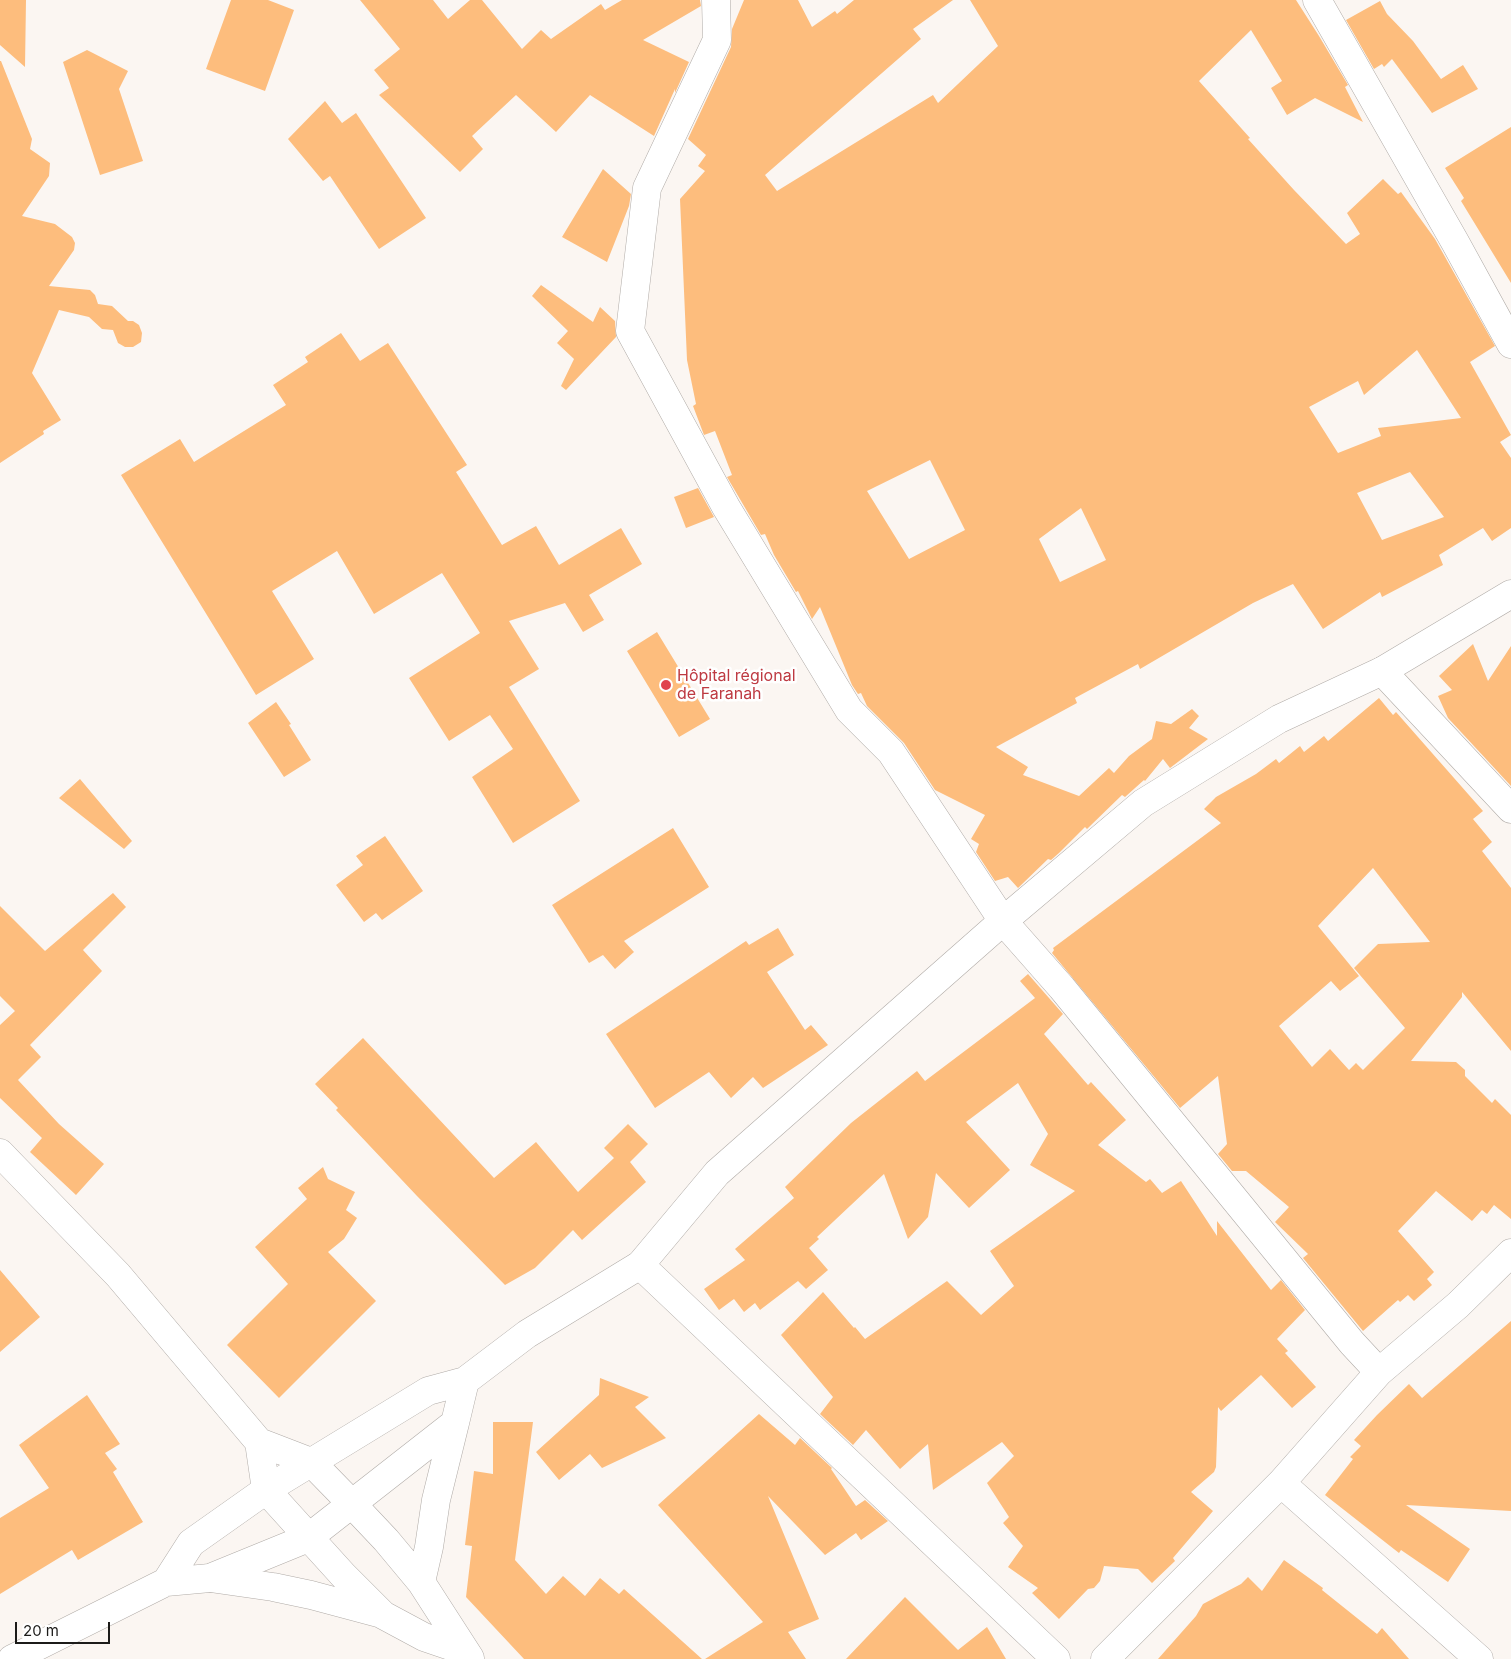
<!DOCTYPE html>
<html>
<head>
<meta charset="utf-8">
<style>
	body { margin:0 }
	#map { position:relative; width:1511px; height:1659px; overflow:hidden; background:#fbf6f2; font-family:Inter,sans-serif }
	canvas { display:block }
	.scale { position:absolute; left:15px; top:1622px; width:95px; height:22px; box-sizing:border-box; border:2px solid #1c1b19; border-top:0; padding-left:6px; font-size:15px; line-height:18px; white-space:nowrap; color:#1c1b19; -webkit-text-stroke:4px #fff; paint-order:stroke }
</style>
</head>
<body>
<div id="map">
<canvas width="1511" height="1659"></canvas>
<div class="scale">20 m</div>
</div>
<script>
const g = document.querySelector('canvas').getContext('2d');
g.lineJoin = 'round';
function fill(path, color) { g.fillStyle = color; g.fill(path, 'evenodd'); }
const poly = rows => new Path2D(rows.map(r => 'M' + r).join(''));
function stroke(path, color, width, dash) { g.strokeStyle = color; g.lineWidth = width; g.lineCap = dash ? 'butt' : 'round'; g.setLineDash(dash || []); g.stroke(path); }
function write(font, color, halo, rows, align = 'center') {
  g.font = font + ' Inter,sans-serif'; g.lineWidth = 5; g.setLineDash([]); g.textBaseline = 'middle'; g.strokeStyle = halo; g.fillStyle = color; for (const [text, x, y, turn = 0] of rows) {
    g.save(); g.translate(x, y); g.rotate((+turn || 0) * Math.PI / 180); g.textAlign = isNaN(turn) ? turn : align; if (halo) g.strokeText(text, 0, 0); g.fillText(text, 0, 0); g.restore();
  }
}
const building = poly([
	[0,0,26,0,25,67,0,45],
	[231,0,268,0,294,10,265,91,206,69],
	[360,0,433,0,448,19,470,0,482,0,522,49,541,30,551,39,601,4,605,10,622,0,700,0,701,6,643,40,689,62,675,93,675,89,654,136,590,95,556,132,516,95,472,136,483,149,460,172,379,95,389,88,374,70,400,49],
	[744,0,798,0,812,27,835,11,837,14,854,0,953,0,913,29,921,39,765,175,777,191,933,95,938,103,998,46,970,0,1296,0,1319,36,1348,85,1345,87,1363,122,1315,98,1287,115,1271,88,1282,81,1251,30,1199,81,1250,138,1248,139,1294,190,1346,244,1360,234,1347,213,1383,179,1398,194,1401,192,1435,239,1495,346,1470,362,1511,435,1500,442,1511,458,1511,528,1492,541,1483,528,1439,555,1443,565,1382,597,1380,592,1323,629,1293,584,1253,603,1140,669,1138,664,1075,698,1077,703,996,747,1028,767,1023,775,1079,796,1109,768,1114,773,1129,756,1152,739,1156,721,1171,724,1192,709,1199,716,1189,728,1208,739,1170,768,1163,759,1145,781,1144,780,1125,797,1122,795,1087,829,1085,827,1059,853,1051,860,1048,859,1018,888,1008,877,995,881,976,852,979,844,971,839,985,815,935,790,904,743,867,706,861,693,858,694,852,685,820,607,812,619,798,591,796,592,774,555,765,534,761,535,727,477,732,475,715,431,704,435,693,406,696,404,687,360,680,199,705,171,698,166,706,155,688,139,731,47,732,29],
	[1417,350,1461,418,1378,428,1381,436,1338,453,1309,407,1358,381,1364,395],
	[930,460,965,530,909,559,867,491],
	[1410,472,1444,517,1382,540,1357,493],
	[1081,508,1106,560,1060,582,1039,539],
	[1380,1,1387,14,1413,41,1441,79,1463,65,1478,89,1432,113,1392,59,1384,67,1382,64,1374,69,1346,20],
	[87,50,128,71,119,89,143,161,100,175,63,62],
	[0,61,1,61,32,139,30,149,50,163,49,176,22,216,55,224,72,237,75,243,74,250,49,286,90,290,95,295,98,304,112,306,128,321,133,321,139,325,142,333,141,342,133,347,125,347,118,343,113,330,102,329,89,317,59,310,32,373,61,420,43,431,44,434,0,463],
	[325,101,342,123,356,113,426,218,379,249,330,176,323,181,288,139],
	[1511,127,1511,283,1461,201,1464,198,1445,168],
	[603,169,631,194,629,206,607,262,562,237],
	[541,285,593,322,600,307,615,321,616,337,566,390,561,386,574,359,557,343,568,331,532,296],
	[341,333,360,361,388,343,467,465,456,472,502,545,536,526,559,565,621,528,642,564,589,595,604,620,583,632,565,603,509,621,539,669,509,687,580,801,513,843,472,777,513,749,490,715,449,741,409,678,480,633,442,573,374,614,337,551,272,591,314,659,256,695,121,475,180,439,194,462,286,405,273,385,308,362,305,357],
	[698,488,714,517,686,528,674,497],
	[657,632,710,719,679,737,627,651],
	[1473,644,1488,681,1511,646,1511,786,1448,718,1438,696,1452,690,1439,676],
	[1379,698,1393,715,1396,712,1483,811,1473,819,1492,842,1482,851,1511,888,1511,1051,1462,992,1462,997,1411,1061,1456,1062,1465,1070,1465,1076,1492,1103,1495,1099,1511,1115,1511,1219,1494,1205,1487,1214,1482,1210,1472,1221,1436,1191,1398,1231,1434,1272,1427,1279,1432,1285,1414,1301,1408,1295,1400,1302,1398,1300,1363,1331,1303,1258,1308,1254,1275,1222,1289,1207,1246,1171,1232,1171,1218,1154,1227,1144,1218,1076,1180,1108,1052,953,1054,950,1053,948,1221,823,1204,809,1216,797,1256,774,1276,759,1279,763,1300,746,1304,752,1324,736,1328,741],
	[1373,868,1430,942,1378,944,1354,968,1405,1028,1363,1070,1356,1063,1349,1070,1330,1049,1312,1067,1279,1026,1331,981,1340,991,1359,976,1318,926],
	[276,702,291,724,289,725,311,760,284,777,248,723],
	[80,779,132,841,124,849,59,798],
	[673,828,709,887,624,941,634,952,615,969,603,955,589,963,552,905],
	[385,836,423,891,382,920,376,913,364,922,336,885,363,865,356,856],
	[113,893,126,907,83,950,102,971,30,1045,41,1057,18,1080,59,1124,104,1164,76,1195,30,1152,42,1138,0,1098,0,1025,15,1011,0,996,0,906,45,951],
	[778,928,794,955,767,972,805,1030,811,1025,828,1045,763,1088,753,1077,731,1098,709,1072,655,1108,606,1034,746,941,749,945],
	[1028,974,1063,1014,1044,1034,1088,1085,1091,1082,1126,1120,1098,1145,1146,1182,1150,1179,1162,1193,1181,1181,1217,1236,1217,1221,1271,1290,1281,1280,1305,1310,1277,1339,1288,1351,1285,1353,1316,1387,1292,1408,1261,1375,1221,1411,1218,1407,1216,1467,1214,1472,1191,1492,1213,1511,1173,1558,1175,1561,1152,1583,1138,1569,1104,1566,1100,1581,1094,1588,1088,1589,1059,1619,1032,1593,1038,1588,1008,1567,1023,1546,1003,1523,1009,1517,987,1483,1014,1456,1002,1442,933,1490,928,1444,900,1469,866,1430,853,1445,820,1414,833,1397,781,1335,823,1292,854,1328,855,1327,865,1339,947,1281,981,1315,1014,1286,990,1251,1075,1191,1030,1165,1048,1134,1018,1083,966,1122,1010,1170,969,1208,936,1173,928,1217,908,1239,884,1174,817,1237,819,1239,809,1248,828,1270,806,1289,798,1281,760,1310,755,1303,744,1312,734,1299,719,1310,704,1289,745,1260,735,1249,794,1198,785,1187,851,1123,917,1071,925,1081,1035,998,1020,981],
	[363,1038,494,1178,536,1142,578,1192,614,1158,604,1148,628,1124,648,1144,630,1162,646,1182,582,1240,573,1230,535,1268,505,1285,417,1196,336,1110,338,1108,315,1084],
	[323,1167,328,1179,355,1192,346,1210,357,1218,344,1239,328,1252,376,1301,279,1398,227,1345,288,1284,255,1247,307,1199,298,1188],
	[0,1270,40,1317,0,1352],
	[1511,1321,1511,1511,1406,1505,1470,1549,1448,1582,1401,1550,1399,1553,1325,1495,1353,1459,1350,1457,1361,1446,1354,1440,1377,1415,1409,1384,1422,1398],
	[600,1378,649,1397,635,1407,666,1438,602,1468,590,1454,559,1480,536,1452,599,1395],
	[87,1395,120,1444,105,1453,117,1469,113,1472,143,1522,78,1560,72,1550,0,1594,0,1518,49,1488,19,1445],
	[759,1414,795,1445,800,1438,832,1468,831,1469,856,1506,865,1500,888,1521,861,1540,856,1533,825,1555,768,1496,819,1619,788,1632,806,1659,705,1659,763,1622,658,1505],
	[493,1422,533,1422,515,1560,546,1594,563,1576,585,1596,600,1578,619,1594,624,1589,702,1659,524,1659,466,1597,472,1546,465,1545,474,1471,493,1474],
	[1284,1560,1323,1588,1322,1590,1377,1634,1382,1628,1409,1659,1158,1659,1196,1616,1203,1604,1241,1584,1248,1577,1262,1591],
	[905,1597,958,1650,987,1627,1006,1659,846,1659]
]);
const minor = poly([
	[716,0,717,40,647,188,630,331,726,507,849,710,891,752,1003,921,1062,988,1352,1343,1379,1372],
	[1317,0,1455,242,1511,344],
	[1382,671,1511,809],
	[640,1265,1056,1659],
	[1281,1483,1479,1659],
	[1105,1659,1281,1483,1379,1372,1458,1305,1511,1253]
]);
const major = poly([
	[0,1153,118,1275,259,1442,311,1462],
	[166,1582,191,1543,266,1490,259,1442],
	[12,1659,166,1582,210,1578,308,1538]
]);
const highway = poly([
	[311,1462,352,1504,386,1540,421,1582,470,1658],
	[308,1538,455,1423,465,1381],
	[210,1578,273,1587,311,1595,382,1614],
	[421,1582,429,1547,436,1500,455,1423],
	[465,1651,424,1637,383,1615,343,1575,266,1490,428,1391,465,1381,527,1334,640,1265,717,1173,1003,921,1143,803,1279,719,1382,671,1511,594]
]);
const markers = [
	[666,685,6,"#e0444e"]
];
const healthNames = [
	["Hôpital régional",677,676],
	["de Faranah",677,694]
];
fill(building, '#fdbd7d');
stroke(minor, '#b0aba7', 29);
stroke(major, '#b0aba7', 29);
stroke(highway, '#b0aba7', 29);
stroke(minor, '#fff', 28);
stroke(major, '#fff', 28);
stroke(highway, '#fff', 28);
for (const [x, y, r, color] of markers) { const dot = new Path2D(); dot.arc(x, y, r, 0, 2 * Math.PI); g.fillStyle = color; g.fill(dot); stroke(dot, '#fff', 2); }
write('16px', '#be3a42', '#fff', healthNames, 'left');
</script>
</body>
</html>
